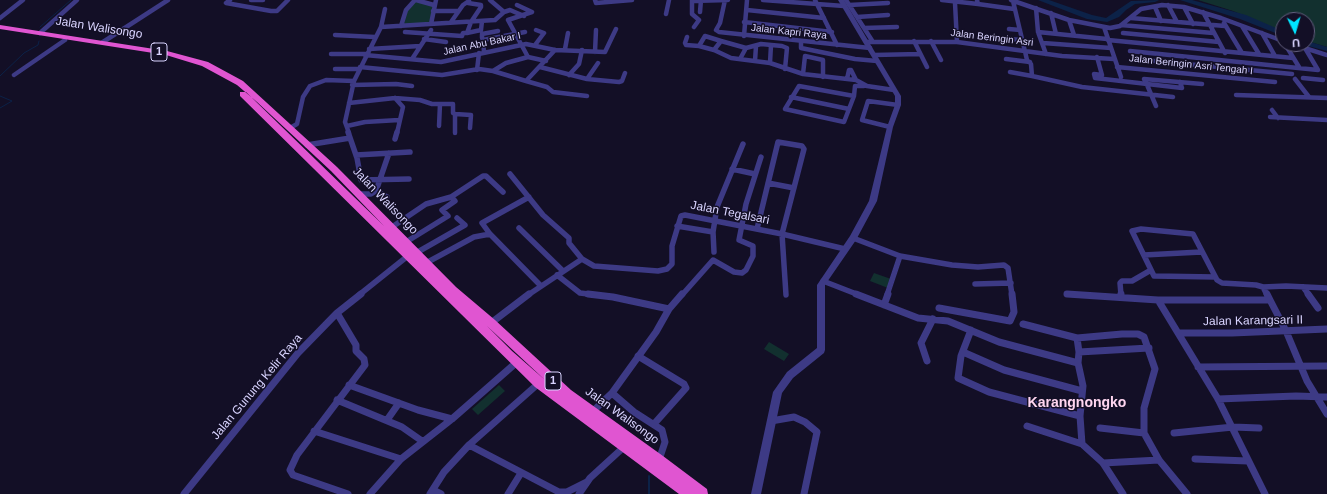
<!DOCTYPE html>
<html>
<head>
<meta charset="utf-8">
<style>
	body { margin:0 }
	#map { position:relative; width:1327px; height:494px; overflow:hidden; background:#130f26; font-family:Arial,sans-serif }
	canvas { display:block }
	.north { position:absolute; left:1275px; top:12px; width:40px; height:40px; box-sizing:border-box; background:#130f26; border:1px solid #625e7d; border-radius:50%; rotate:175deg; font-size:11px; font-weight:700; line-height:16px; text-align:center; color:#d9d4ff }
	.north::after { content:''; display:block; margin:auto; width:14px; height:18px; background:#00e5ff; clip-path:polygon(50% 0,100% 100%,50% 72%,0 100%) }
</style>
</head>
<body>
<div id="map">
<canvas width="1327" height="494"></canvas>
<div class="north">U</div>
</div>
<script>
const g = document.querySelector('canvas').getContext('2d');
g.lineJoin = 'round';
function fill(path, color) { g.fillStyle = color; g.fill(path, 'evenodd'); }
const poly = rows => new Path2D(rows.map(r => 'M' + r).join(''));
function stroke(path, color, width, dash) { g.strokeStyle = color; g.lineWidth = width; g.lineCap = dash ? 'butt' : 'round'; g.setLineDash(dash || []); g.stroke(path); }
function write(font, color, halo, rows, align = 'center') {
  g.font = font + ' Arial,sans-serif'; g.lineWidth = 3; g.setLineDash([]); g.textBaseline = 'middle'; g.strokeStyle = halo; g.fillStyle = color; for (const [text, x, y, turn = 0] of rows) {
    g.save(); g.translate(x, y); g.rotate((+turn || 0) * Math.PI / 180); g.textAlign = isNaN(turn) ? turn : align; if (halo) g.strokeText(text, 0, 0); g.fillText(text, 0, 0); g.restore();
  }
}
const green = poly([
	[1198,0,1327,0,1327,47,1307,41,1307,20,1283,20,1283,32,1233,11],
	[416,1,433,5,430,24,402,25,407,10],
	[874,273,891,279,888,288,870,281],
	[769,342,789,354,784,361,764,349],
	[499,385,505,391,478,415,472,409]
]);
const streamFar1 = poly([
	[40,27,71,0],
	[0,76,24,53,38,45,39,41],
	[0,96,12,101,0,108]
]);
const stream = poly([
	[649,476,649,494]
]);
const river = poly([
	[1038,0,1049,0,1092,15,1106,18,1131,1,1159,0,1155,2,1135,4,1126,10,1119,17,1107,22,1087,19,1038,0],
	[1180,0,1192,0,1246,15,1283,31,1283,36,1240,19,1180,0],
	[1307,41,1327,47,1327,51,1304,45,1307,44,1307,41]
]);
const minorFar2 = poly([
	[230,0,226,3,271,11,277,11,288,0],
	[251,0,263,0],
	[416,0,434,5],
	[595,0,596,3,632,0],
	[692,0,692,14,699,20,694,27],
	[725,0,720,23,716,30,719,32,870,48],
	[763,0,844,6],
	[815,0,837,45],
	[846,0,873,42],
	[942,0,978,4],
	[977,0,978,4,1014,9],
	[1011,0,1069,20,1110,28,1120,26,1141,9,1162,5,1184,7,1221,18,1283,41],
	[692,1,728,0],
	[1013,1,1027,60,1031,64,1032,76,1082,87,1173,97],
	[955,3,957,42],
	[517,5,532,12,508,20,528,57],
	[849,5,888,3],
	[1168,5,1177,22],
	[1155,7,1161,21],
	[1184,7,1193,24],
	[1036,8,1038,32,1046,54],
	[747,10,824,18],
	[433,11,458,11],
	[504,12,510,10,524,16],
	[700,12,701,0],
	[1203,12,1225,53],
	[1051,13,1056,34],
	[666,14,669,0],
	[857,17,888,15],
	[0,18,23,0],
	[1131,18,1225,26],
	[1069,20,1074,35],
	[451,22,463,5,469,1],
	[744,22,832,32],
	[1224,23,1242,53],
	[431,24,436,0],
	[1121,25,1213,33],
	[401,26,406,10,415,0],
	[1242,26,1259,54],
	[381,27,495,20,504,12,490,0],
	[1104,27,1121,77],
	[864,28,897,27],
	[1009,29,1020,30],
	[405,32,462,36,463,33,467,33,471,22,481,7,481,5,468,3],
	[1038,32,1107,39],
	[40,33,77,0],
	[467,33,481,30,482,21],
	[1123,33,1219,42],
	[1262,33,1275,56],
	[335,35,375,37],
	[744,36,747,0],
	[687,37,685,43,686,45,699,46,714,50,731,58,770,63,803,74,856,80,867,86,894,90],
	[482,38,482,34,498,31],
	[424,39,446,42],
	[1009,39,1022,40],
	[1108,40,1293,58],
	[914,41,927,67],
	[931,41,941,60],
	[103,42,168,0],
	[801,42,801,48,855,59,877,61],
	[866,42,957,42,1062,56,1114,59],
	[1043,43,1111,48],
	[1285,44,1299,67],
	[1292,44,1327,55],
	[535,45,544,33,536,30],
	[699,46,705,36,721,41],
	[369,49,420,46],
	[565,49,568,33],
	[714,50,721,41,746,48],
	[1130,51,1318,70,1305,48],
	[484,52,483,40,525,32],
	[595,52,596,30],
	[331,54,366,54],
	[365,55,441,62,526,44,555,50,605,52,616,29],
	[874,55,920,54],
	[1097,57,1102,75,1094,74,1095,78,1182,88,1180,82],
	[412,59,431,30],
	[740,59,746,48,761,44,782,46,787,48,785,69],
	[1006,59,1030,62],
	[1133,59,1292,74],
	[755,61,756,46],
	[770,63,771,45],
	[360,67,442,75,479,69,493,71,526,81,555,50],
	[540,67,587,79,619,82,622,81,625,73],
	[1117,67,1275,82],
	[335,69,359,69],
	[477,70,479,53],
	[493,71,506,63,528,57,546,61],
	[1010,72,1032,76],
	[803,74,805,56,823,60,823,77],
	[14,75,65,40],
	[569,75,579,64,582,50],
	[1303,78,1323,80],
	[587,79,598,63],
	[847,79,849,70,851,70,856,80],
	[1144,79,1202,84],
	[1295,79,1309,97],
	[1145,80,1156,106],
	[526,81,547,87,553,92,587,96],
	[352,85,396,84,412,86],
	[799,86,854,96,844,122,785,109,799,86],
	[1236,95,1327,98],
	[854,96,855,86,864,86],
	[791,97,849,109],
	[395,98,403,107,397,133],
	[349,103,395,98,420,100,432,104,453,104,453,113,455,114,455,133],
	[1272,110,1278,118],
	[455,114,471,115,470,128],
	[1270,117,1327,120],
	[347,126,365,122,399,120],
	[439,126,440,104],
	[890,127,862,120,868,101,898,105],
	[290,128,297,124,303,97,310,86,326,80,354,81],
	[349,133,345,122,354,81,381,27,385,9]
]);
const minorFar1 = poly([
	[348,132,357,158,361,180,409,179],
	[395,139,397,132],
	[307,145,350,138],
	[356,155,410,152],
	[732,169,755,174],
	[510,174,543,215,569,238,569,243,582,259,594,266,658,271,667,269,672,264,672,246,681,216,685,215,782,234,845,249],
	[768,183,794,188],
	[360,194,371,194,376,191],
	[387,197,376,191,389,153],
	[529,197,482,223,490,234,541,286],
	[677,226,713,232],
	[392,227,426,204,451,197,483,176,486,176,503,192],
	[519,228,563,271],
	[757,229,778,142,802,146,804,149,782,234,786,295],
	[853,238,900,256,952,265,978,267,1004,265,1008,268,1012,295],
	[406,242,448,216,442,210,455,201,451,197],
	[714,252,713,232,717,207,743,144],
	[416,253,465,225,457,218],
	[1144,255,1201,252],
	[426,263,474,237,490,234],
	[557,275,580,293,597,295],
	[1215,277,1154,276,1132,231,1141,229,1193,234,1217,280,1222,283,1256,285,1263,287],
	[823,281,859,295],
	[975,284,1011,283],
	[1303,287,1309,295],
	[1067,294,1082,295],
	[359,295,409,255],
	[528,295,582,259],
	[682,295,713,260,734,272,742,273,746,270,753,256,753,246,739,240,746,204,761,157],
	[887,295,900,256],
	[1121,295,1120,283,1122,281,1132,281,1151,270],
	[1267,295,1263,287,1286,286,1327,288]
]);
const minor = poly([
	[588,294,613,297,669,309],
	[856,294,918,318,948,321,999,342,1078,363],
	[1067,294,1158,300],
	[1121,294,1121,297],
	[1308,294,1318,308],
	[1270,300,1286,331,1307,381,1327,414],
	[884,305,888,294],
	[939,308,1010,321,1014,312,1012,294],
	[337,313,356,345,356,351,364,359,365,365,297,455,290,470,293,475,348,494],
	[491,323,529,294],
	[1023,324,1077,338,1122,334,1138,334,1144,337,1155,369,1144,408,1144,433,1159,460,1187,494],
	[971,330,961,356,958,378,989,392,1080,416],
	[1179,333,1232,333,1327,329],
	[1077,338,1079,352,1078,363,1083,386,1080,416,1082,444,1103,463,1123,494],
	[963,352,1004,370,1082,391],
	[1079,352,1149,348],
	[638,356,684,384,686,388,654,424],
	[927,361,921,343,933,319],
	[1198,367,1327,366],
	[349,385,418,410,452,419],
	[612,393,634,412,662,430,665,442,659,460],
	[1218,399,1296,396,1327,397],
	[337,400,402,427,422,441],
	[592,412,612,393,656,332,669,309,682,294],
	[387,420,399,403],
	[771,421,794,417,805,422,817,432,804,494],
	[1027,426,1082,444],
	[1100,428,1144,433],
	[314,431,401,459],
	[1174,433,1233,427,1259,428],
	[469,445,559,492,567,492,587,482],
	[1195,459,1248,461],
	[1103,463,1159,460],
	[433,490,441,494],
	[184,494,298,353,337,313,361,294],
	[370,494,401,459,452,419,517,362],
	[430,494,444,472,469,445,539,383],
	[508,494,521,473],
	[579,494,590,478,625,446],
	[1265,494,1218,399,1158,300,1270,300,1267,294]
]);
const tertiary = poly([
	[838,0,844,0,901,96,901,105,893,127,877,201,856,240,825,285,825,350,824,353,793,378,782,393,761,494,751,494,773,392,787,372,817,348,817,285,850,236,869,201,887,127,895,105,895,96,838,0]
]);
const trunk = poly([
	[0,25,167,51,208,62,243,81,337,167,456,287,495,320,571,390,663,456,707,489,708,494,679,494,535,387,240,96,240,92,246,92,384,226,331,171,257,102,237,85,202,66,166,55,0,29,0,25],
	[485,324,487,326,545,380,512,351,485,324]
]);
const farStreetnames = [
	["Jalan Kapri Raya",789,32,6],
	["Jalan Beringin Asri",992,38,7],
	["Jalan Abu Bakar I",482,44,-12],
	["Jalan Beringin Asri Tengah I",1191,65,6]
];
const shields = [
	[159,52,16],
	[553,381,16]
];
const shieldNames = [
	["1",159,52],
	["1",553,381]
];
const streetNames = [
	["Jalan Walisongo",99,28,9],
	["Jalan Walisongo",385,201,46],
	["Jalan Tegalsari",730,213,11],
	["Jalan Karangsari II",1253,321,-1],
	["Jalan Gunung Kelir Raya",257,387,-50],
	["Jalan Walisongo",622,416,36]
];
const quarterNames = [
	["Karangnongko",1077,403]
];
fill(green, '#12302f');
stroke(streamFar1, '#0c2248', 1);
stroke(stream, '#0c2248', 2);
fill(river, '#0c2248');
stroke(minorFar2, '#3d3a85', 4.5);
stroke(minorFar1, '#3d3a85', 5.5);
stroke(minor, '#3d3a85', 7);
fill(tertiary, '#3d3a85');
fill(trunk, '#e055d1');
write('10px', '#d9d4ff', '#130f26', farStreetnames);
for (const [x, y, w] of shields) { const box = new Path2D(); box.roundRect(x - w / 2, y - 9, w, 18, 3); g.fillStyle = '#130f26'; g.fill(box); stroke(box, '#d9d4ff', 1); }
write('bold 11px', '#d9d4ff', null, shieldNames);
write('12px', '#d9d4ff', '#130f26', streetNames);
write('bold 14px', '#ffd6f0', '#130f26', quarterNames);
</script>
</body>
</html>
